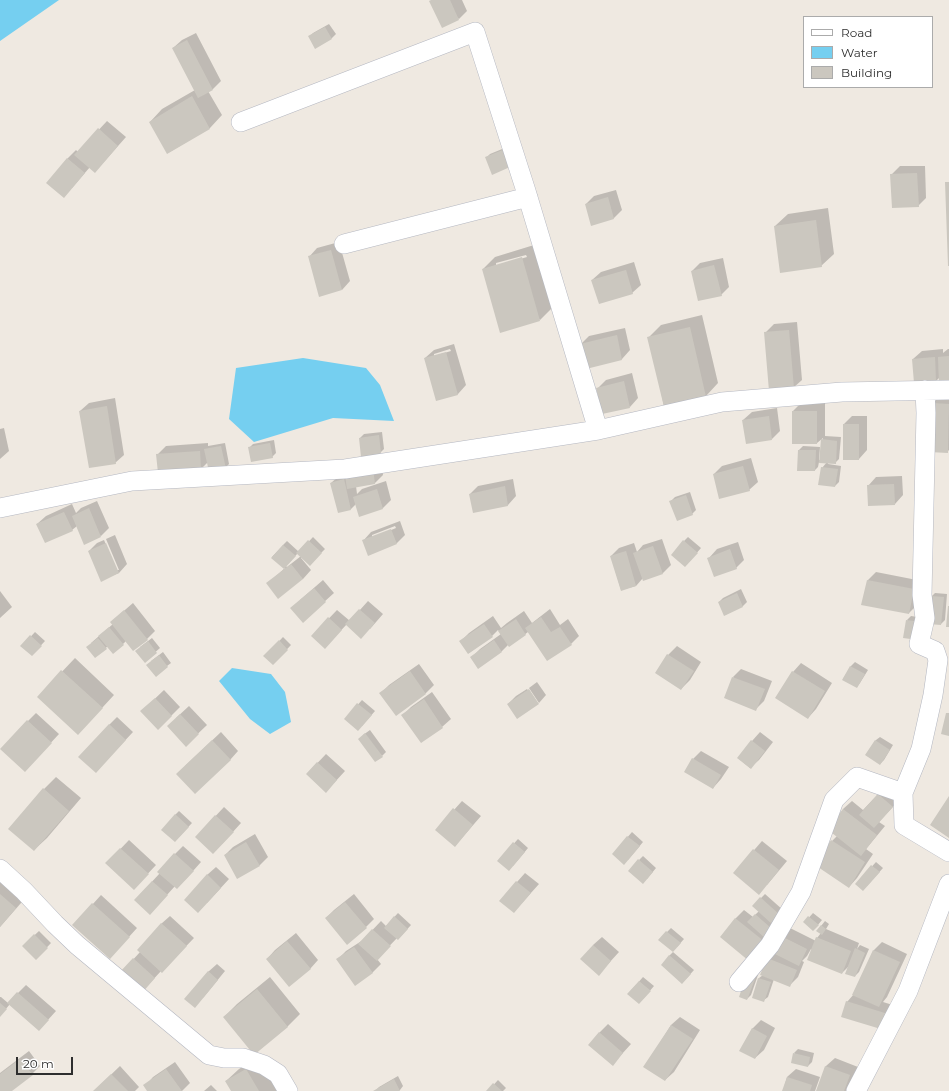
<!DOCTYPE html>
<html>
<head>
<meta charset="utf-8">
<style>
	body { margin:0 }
	#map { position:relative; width:949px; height:1091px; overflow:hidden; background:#efe9e1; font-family:Montserrat,sans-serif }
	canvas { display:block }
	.legend { position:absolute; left:803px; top:16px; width:130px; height:72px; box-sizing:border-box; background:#fff; border:1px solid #ababab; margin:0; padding:5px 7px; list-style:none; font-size:12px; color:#2e2e2e }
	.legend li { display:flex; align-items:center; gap:8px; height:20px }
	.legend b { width:20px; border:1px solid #ababab }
	.scale { position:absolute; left:16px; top:1057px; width:57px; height:18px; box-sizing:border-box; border:2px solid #2e2e2e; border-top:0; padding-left:5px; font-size:12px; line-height:14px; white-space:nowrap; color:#2e2e2e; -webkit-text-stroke:3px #fff; paint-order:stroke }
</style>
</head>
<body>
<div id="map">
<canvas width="949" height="1091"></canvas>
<ul class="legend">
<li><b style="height:5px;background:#fff"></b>Road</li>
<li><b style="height:11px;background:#75cff0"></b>Water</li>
<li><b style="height:11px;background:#cbc7bf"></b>Building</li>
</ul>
<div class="scale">20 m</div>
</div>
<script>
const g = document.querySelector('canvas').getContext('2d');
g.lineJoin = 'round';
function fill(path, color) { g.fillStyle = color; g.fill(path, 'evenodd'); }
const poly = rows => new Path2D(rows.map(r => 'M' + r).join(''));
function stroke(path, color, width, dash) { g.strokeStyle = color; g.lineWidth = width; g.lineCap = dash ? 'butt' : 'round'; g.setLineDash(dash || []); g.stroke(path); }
const water = poly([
	[0,0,59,0,0,41],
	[303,358,366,368,380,385,394,421,333,418,254,442,229,419,236,368],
	[232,668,271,674,285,692,291,722,270,734,250,719,219,681]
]);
const shadow = poly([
	[432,0,462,0,467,11,459,19],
	[329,24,336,34,332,38,315,47,309,37,313,33],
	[196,33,221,81,213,89,208,91,222,115,210,128,168,153,150,122,162,109,195,90,173,48,182,40],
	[107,121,126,137,103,163,90,167,72,188,47,183,68,158,76,150,78,152],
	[507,147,514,162,486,158,490,154],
	[900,166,925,166,926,198,918,206,891,175],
	[616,190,622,210,614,218,592,225,586,204,594,196],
	[828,208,834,254,821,266,775,226,788,214],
	[339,242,350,281,342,290,309,257,317,248],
	[534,245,552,308,540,320,483,269,495,257],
	[526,255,527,257,496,266,496,263],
	[723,258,729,287,721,295,692,271,700,263],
	[634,262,641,285,632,293,592,280,601,272],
	[702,315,718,383,706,396,664,406,649,337,661,325],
	[797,322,802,380,793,388,765,333,774,324],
	[625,328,630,350,622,359,586,367,581,344,589,336],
	[454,344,466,385,458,394,437,400,425,358,434,350],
	[450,349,451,351,434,356,434,354],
	[943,349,943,353,948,349,949,349,949,383,940,377,936,381,913,359,922,351],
	[632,373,638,398,630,407,598,388,606,380],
	[941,395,949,396,949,450,947,452,932,404],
	[115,398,124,455,115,463,80,411,89,403],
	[801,403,825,403,825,436,841,437,839,459,835,463,828,463,828,464,841,466,839,482,835,486,822,468,827,462,819,462,818,467,815,470,799,450,803,446,820,447,819,460,821,460,823,438,817,443,793,411],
	[777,408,780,431,772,439,743,420,752,412],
	[852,416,867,416,867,450,859,459,844,424],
	[4,428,9,451,0,459,0,429],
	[382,432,384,449,380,453,360,438,364,434],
	[274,440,276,453,272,457,249,448,253,444],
	[208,443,208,446,225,443,229,464,225,468,208,462,201,469,157,455,166,446],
	[751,458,758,482,749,490,714,474,722,466],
	[381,461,383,475,375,483,356,486,357,494,362,489,386,481,391,500,383,508,356,504,351,509,339,512,331,483,340,475],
	[902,476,903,495,895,504,868,486,876,477],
	[513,479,516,496,508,505,474,512,470,494,478,486],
	[690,492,696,510,692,514,671,501,675,497],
	[97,501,109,528,101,536,77,526,72,530,37,524,46,516,72,504,76,513,81,508],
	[400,521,405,535,397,543,363,541,371,532],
	[395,526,396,528,372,538,372,535],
	[115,535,127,564,119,573,101,580,89,551,97,543,104,540,117,570,119,570,106,539],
	[313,537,325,549,310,564,302,557,301,558,311,570,303,579,268,583,285,568,272,557,283,545,287,541,299,552],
	[298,553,301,556,287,567,286,566],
	[688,537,701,548,689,562,684,541],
	[662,539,671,565,663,573,643,578,636,586,621,590,611,556,619,548,634,543,637,552,643,545],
	[738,542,744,560,736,568,709,558,717,549],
	[876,572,922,581,917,605,909,613,863,604,868,580],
	[323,580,334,593,303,621,300,600],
	[741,589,747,602,743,606,725,615,719,602,723,598],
	[0,591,12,607,0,618],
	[935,593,947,594,945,620,941,624,931,597],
	[368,601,383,614,370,629,347,624,333,639,312,636,337,610,350,621],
	[133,603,155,631,147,639,126,641,123,644,108,646,95,657,91,643,113,624,111,622],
	[550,609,560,625,568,619,579,636,571,644,528,632,509,646,508,645,502,651,479,667,472,657,480,649,501,634,498,630,492,636,469,653,461,641,469,633,493,616,501,628,507,623,524,611,532,623],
	[911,616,924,618,921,635,907,620],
	[35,632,45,641,32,655,22,646],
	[283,637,291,645,273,664,265,656],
	[152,638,160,648,145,661,140,647],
	[677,646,701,662,690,680,681,689,657,673,668,655],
	[163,652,171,663,167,666,151,661],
	[75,658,114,695,90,721,38,697],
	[855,662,868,670,860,683,857,687,843,679,851,666],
	[801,663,832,683,816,709,808,718,793,672],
	[419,664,434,685,426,693,396,714,381,693,389,685],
	[741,669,772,681,764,701,756,709,733,677],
	[537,682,546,695,539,703,529,688],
	[527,689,537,703,508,704,516,696],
	[164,690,180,707,158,729,142,711],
	[432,692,451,719,442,727,403,715,411,707],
	[362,700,375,711,362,726,345,719],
	[189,706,207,725,186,745,176,718],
	[36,713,59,734,33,762,28,721],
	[117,717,133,732,104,763,109,725],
	[370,730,386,752,382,756,363,735],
	[221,732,238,751,230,760,185,766],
	[760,732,773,742,759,760,750,768,738,758,752,741],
	[880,737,893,745,884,760,880,764,866,755,876,740],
	[701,751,729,767,721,779,713,788,693,759],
	[326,754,345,771,334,783,307,774],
	[56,777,81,798,47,838,34,850,44,789],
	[878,794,900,799,879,822,885,826,866,849,873,854,857,878,849,887,816,865,832,841,837,836,843,809,852,801,863,810],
	[462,801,481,816,455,846,436,830],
	[224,807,241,823,222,844,196,837],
	[179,811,192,823,179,837,175,815],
	[632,832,643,842,628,860,613,854],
	[255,834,268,857,260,865,238,877,225,855,233,847],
	[518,839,528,848,513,866,498,861],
	[129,840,156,865,142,880,107,863],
	[762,841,787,861,767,885,734,873],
	[183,846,201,862,185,880,175,886,158,905,135,900,160,873,175,854],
	[643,856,656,868,647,879,639,860],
	[876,862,883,868,867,886,856,884],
	[216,867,229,879,207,903,207,875],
	[0,873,28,895,0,927],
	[525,873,539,884,522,903,501,900],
	[354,894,374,919,366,927,326,918,334,910],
	[765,894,783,910,775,925,757,951,721,937,736,918,744,910,753,917,759,911,753,906],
	[101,895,137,928,118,949,74,925],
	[398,913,411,925,402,935,397,938,377,959,381,964,372,973,337,960,346,951,363,940,381,921,386,926],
	[813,913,822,920,817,926,805,922],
	[170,916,194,938,170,963,161,971,150,983,121,973,140,952,161,924],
	[825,921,829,924,826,929,859,943,857,949,860,945,869,949,859,972,855,976,850,965,842,973,811,949,807,956,802,961,804,962,798,977,789,986,774,979,768,997,764,1000,759,978,763,975,768,959,790,928,816,941,817,938,821,933,817,931],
	[671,928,684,939,677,947,660,939],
	[39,931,51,943,36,959,23,946],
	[296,933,318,960,310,969,267,959,275,950],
	[602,937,619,952,599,974,593,945],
	[882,942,907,954,887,997,883,1002,896,1006,892,1020,847,1002,854,994,874,950],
	[673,952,694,970,686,979,669,956],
	[217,964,225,971,203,998,208,972],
	[751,973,758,975,751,995,747,999],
	[270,977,300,1014,287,1027,224,1017,237,1004],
	[643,977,654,986,643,999,628,994],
	[26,985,56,1011,47,1021,10,1004,0,1016,0,997,1,997,8,1003],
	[680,1017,700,1030,674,1072,665,1080,645,1067,671,1025],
	[761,1020,775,1028,764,1050,755,1058,752,1029],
	[608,1024,631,1044,612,1065,599,1033],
	[798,1049,814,1053,812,1062,808,1066,794,1053],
	[29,1051,40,1066,32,1074,10,1091,2,1091,0,1089,0,1073],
	[259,1057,278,1091,232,1091,226,1081,239,1069],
	[835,1058,858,1067,849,1091,817,1091,826,1066],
	[175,1062,190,1083,182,1091,149,1091,145,1086,153,1077],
	[120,1066,139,1087,135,1091,94,1091],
	[796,1069,820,1077,815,1091,783,1091,787,1077],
	[398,1076,403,1086,400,1090,398,1091,375,1091,379,1087],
	[498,1080,506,1088,503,1091,488,1091],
	[211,1085,217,1091,204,1091]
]);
const building = poly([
	[431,0,450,0,459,20,442,28,429,1],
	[325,27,332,39,315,49,308,36],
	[187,40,213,90,198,98,172,48],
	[192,96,210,129,167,154,149,122],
	[98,128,118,146,95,173,74,155],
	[503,150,510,167,492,175,485,157],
	[67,158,85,173,64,198,46,183],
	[917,173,919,207,892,208,890,174],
	[945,182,949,182,949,266,948,266],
	[608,197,614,219,591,226,585,204],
	[816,220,822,267,780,273,774,226],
	[331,250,342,290,319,297,308,256],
	[522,257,540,321,500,333,482,269],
	[714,265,722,296,698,301,691,271],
	[626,270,633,294,599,304,591,280],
	[690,327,706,397,664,407,647,337],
	[789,330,794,389,769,391,764,332],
	[617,335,622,360,586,369,580,344],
	[446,352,458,395,436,401,424,358],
	[949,356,949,384,939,384,938,357],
	[935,357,936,382,914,383,912,359],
	[624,381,630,408,602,414,596,388],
	[931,403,949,404,948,453,929,452],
	[107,406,116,464,89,468,79,411],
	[792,411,817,411,817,444,792,444],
	[769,416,772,440,746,444,742,420],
	[843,424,859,424,859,460,843,460],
	[379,435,381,454,361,457,359,438],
	[821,439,837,441,836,464,819,463],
	[270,443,273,458,251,462,248,447],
	[221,446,226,469,209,472,204,449],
	[798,450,816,450,815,471,797,471],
	[200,451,201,470,158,473,156,454],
	[743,466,750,491,719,499,713,474],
	[821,467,838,469,835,487,818,485],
	[373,469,375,484,347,489,345,474],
	[344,479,351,510,338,513,330,483],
	[894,484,895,505,868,506,867,485],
	[505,486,508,506,473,513,469,494],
	[377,489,383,509,359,517,353,497],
	[686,495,693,515,677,521,669,501],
	[89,508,101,537,84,545,72,516],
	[64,512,73,531,45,543,36,524],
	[391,529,397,544,368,556,362,540],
	[308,540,322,553,310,566,296,553],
	[683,540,698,553,685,567,671,555],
	[106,543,119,573,101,582,88,551],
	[283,545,296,556,284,569,271,558],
	[653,546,663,574,643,581,633,553],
	[730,549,737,569,714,577,707,558],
	[626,551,636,586,621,591,610,556],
	[291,564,303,579,278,599,266,583],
	[867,580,914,589,909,614,861,605],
	[314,588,326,602,303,623,290,608],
	[737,593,743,607,724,616,718,602],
	[930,596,944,597,941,625,928,624],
	[948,606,949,606,949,627,946,627],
	[359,609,375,623,361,639,345,624],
	[124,610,148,640,133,651,110,622],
	[328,617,342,630,325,649,311,636],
	[541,617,551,632,560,627,572,645,547,661,525,628],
	[516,619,526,635,509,647,498,631],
	[906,620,921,622,918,640,903,638],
	[484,624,493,637,468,654,459,641],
	[109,627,124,645,113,654,98,636],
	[30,635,42,646,32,656,20,646],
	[98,638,107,649,95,658,86,647],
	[279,640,288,650,273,665,263,656],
	[494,640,502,652,478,669,470,657],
	[148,641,157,653,145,663,135,651],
	[667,654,694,671,681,690,655,673],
	[159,655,168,667,156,677,146,665],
	[850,666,865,674,857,688,842,680],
	[61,670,103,708,78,735,37,697],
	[410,671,426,694,396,716,379,693],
	[792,671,825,691,808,719,775,698],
	[732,677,765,689,756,711,724,698],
	[529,689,539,704,517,719,507,704],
	[155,698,172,716,158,730,140,711],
	[424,699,443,728,421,743,401,715],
	[357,703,372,715,358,731,344,719],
	[946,713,949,713,949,736,941,734],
	[180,714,199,734,186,747,167,726],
	[27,720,52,743,25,772,0,749],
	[109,724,126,740,96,773,78,757],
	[365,733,383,757,375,762,358,739],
	[212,740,231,760,195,794,176,774],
	[751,740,765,751,751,769,737,758],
	[875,740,890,750,880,765,865,755],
	[692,758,721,775,713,789,684,772],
	[317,762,337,780,326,793,306,774],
	[43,788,69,811,34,851,8,829],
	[878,794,893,807,874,828,859,815],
	[949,796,949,838,930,825],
	[453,808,473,825,455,847,435,830],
	[843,809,877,835,861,856,827,829],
	[175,814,189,827,175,842,161,830],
	[215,815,234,832,213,854,195,837],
	[627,836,640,846,624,865,612,854],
	[831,840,865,862,849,888,815,865],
	[246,842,260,866,237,879,224,855],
	[513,842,525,852,509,871,497,861],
	[120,848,149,874,134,890,105,863],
	[753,849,779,870,759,895,733,873],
	[174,853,194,871,177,889,157,872],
	[638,859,653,872,643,884,628,871],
	[871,865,880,872,863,891,855,884],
	[207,874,221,888,198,913,184,900],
	[152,881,168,895,150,915,134,900],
	[516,881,531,893,514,913,499,901],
	[0,894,16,908,0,927],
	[760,897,780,915,772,924,752,906],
	[345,902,367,928,347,945,325,918],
	[92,903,130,937,110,959,72,925],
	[755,914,772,929,765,938,747,922],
	[394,916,408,929,398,940,384,928],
	[808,916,819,925,813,931,803,922],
	[735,918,765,942,749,961,720,937],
	[161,923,187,946,162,973,137,950],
	[821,925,826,929,822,935,816,931],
	[372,929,391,946,377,961,358,944],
	[666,931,681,943,673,952,658,940],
	[34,934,48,948,36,960,22,946],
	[781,936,807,949,799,966,773,953],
	[816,937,851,951,842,974,807,960],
	[287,941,311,969,289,987,266,959],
	[593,945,611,961,599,976,580,959],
	[354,947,373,973,355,986,336,959],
	[855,948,865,953,855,977,845,974],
	[873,950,900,962,879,1007,852,995],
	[669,955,691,974,682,984,661,965],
	[133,958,155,978,142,993,119,973],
	[767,958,797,970,790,987,760,975],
	[208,971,218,980,195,1008,184,999],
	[746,976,755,979,747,1000,739,997],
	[758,978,771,982,764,1002,752,998],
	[639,981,651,991,639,1004,627,994],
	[257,989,288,1027,254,1055,223,1017],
	[17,992,49,1020,39,1031,7,1003],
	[846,1001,888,1014,884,1030,841,1017],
	[0,1003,7,1009,0,1017],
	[671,1025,693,1039,665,1081,643,1067],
	[752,1028,767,1036,755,1059,739,1051],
	[599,1032,623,1053,613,1066,588,1045],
	[793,1053,810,1057,808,1067,791,1063],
	[20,1059,33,1075,12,1091,0,1091,0,1074],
	[825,1066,850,1075,844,1091,816,1091],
	[166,1069,182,1091,147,1091,143,1085],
	[246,1069,259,1091,231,1091,225,1081],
	[111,1074,128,1091,93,1091],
	[787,1077,812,1085,810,1091,782,1091],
	[394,1079,400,1091,373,1091],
	[493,1083,502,1091,486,1091]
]);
const minor = poly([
	[241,122,475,32,526,191,598,430],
	[344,244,528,197],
	[925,390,926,413,922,595,925,618,919,644,935,651,938,660,933,695,921,749,903,793,904,825,949,852],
	[0,508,132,481,345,469,598,430,722,402,842,392,949,390],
	[0,869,24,891,55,924,77,945,209,1055,224,1058,243,1058,264,1065,278,1074,288,1091],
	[739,982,770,945,801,892,834,800,857,777,903,793],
	[856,1091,908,991,949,884]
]);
fill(water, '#75cff0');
fill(shadow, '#0003');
fill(building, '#cbc7bf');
stroke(minor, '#b4b7c1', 20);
stroke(minor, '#fff', 19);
</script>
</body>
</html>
